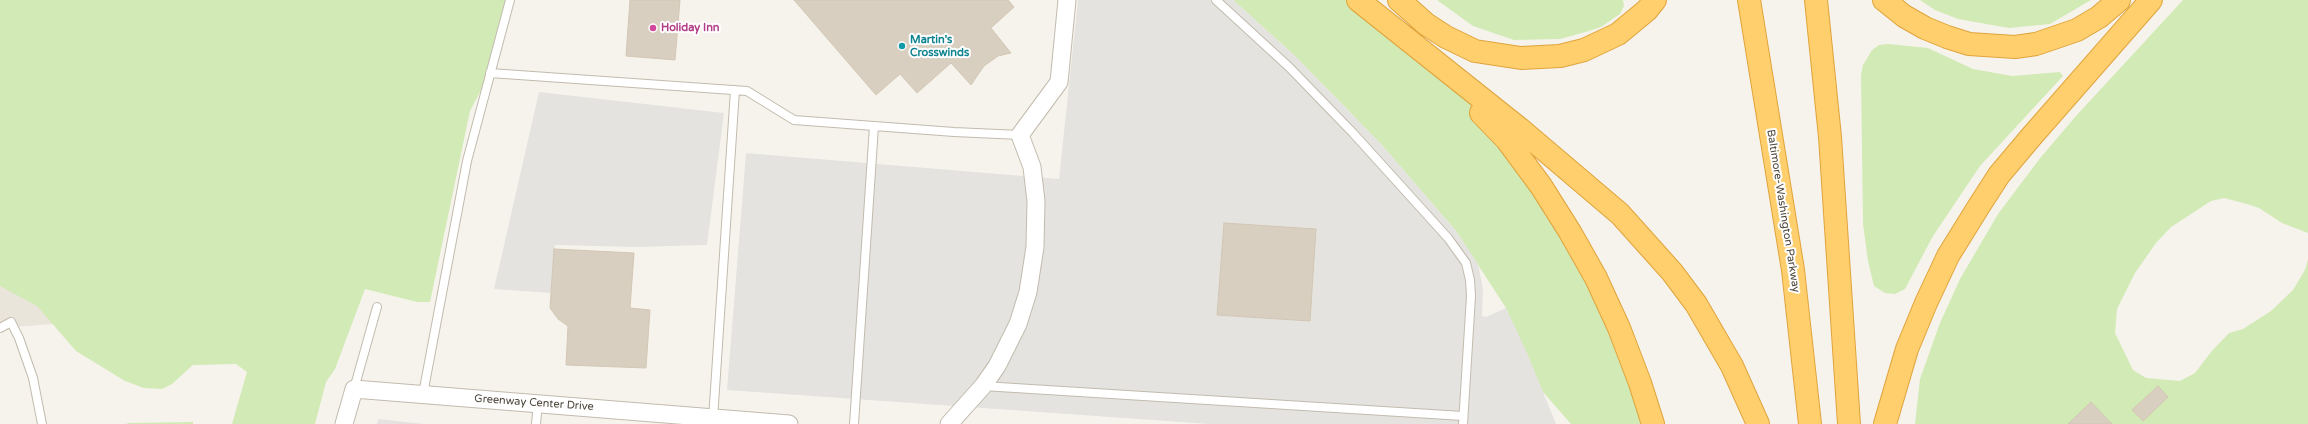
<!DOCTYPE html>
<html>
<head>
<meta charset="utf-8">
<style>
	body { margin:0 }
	canvas { display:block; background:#f6f3ec }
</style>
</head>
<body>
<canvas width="2308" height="424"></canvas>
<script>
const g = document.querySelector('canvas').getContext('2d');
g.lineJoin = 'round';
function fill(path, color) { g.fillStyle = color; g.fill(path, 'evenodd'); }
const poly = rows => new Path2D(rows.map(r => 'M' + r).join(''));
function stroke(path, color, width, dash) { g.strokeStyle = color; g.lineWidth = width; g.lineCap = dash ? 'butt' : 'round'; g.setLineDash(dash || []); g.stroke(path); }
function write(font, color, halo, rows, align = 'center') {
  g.font = font + ' "Varela Round",sans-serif'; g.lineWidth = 4; g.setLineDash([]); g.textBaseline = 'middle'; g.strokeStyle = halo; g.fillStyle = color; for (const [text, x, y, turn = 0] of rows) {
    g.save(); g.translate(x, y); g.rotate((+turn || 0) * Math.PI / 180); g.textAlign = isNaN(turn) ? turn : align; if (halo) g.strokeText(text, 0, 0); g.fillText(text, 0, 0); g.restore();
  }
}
const residential = poly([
	[0,262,68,323,0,328]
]);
const green = poly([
	[0,0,510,0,490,73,470,111,430,302,417,302,365,289,335,369,326,382,315,424,232,424,247,372,236,364,193,365,172,384,162,389,144,388,125,381,76,351,37,306,0,286],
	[1233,0,1358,0,1428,57,1507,140,1541,186,1653,424,1571,424,1543,392,1506,308,1456,231,1381,144,1294,55],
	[1437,0,1623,0,1624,6,1620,14,1601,27,1589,31,1560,39,1514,40,1473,26],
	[1920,0,2091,0,2050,24,2009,28,1958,19,1935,10],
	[2183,0,2308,0,2308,233,2282,223,2259,208,2247,204,2224,198,2211,201,2171,227,2156,243,2135,273,2117,309,2115,333,2133,370,2146,378,2180,381,2195,373,2211,352,2229,333,2243,329,2271,311,2293,290,2305,270,2308,259,2308,424,1915,424,1920,379,1940,323,1960,279,1998,214,2041,157,2076,116],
	[1889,44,1928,48,1973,69,2012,76,2060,72,2063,76,1980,166,1933,236,1905,289,1895,294,1885,293,1874,286,1868,261,1863,224,1861,75,1863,65,1872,50,1879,45],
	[193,422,193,424,125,424,130,423]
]);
const parking = poly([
	[1078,0,1233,0,1294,55,1381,144,1456,231,1478,264,1483,289,1482,316,1486,317,1506,308,1527,353,1556,424,1209,424,727,390,746,153,1059,179],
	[539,92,724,113,707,245,635,247,555,245,551,293,494,289],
	[378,419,424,424,377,424]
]);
const building = poly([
	[630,0,680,0,675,60,626,56,630,0],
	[794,0,1008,0,1014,7,991,28,1011,53,998,56,984,66,971,85,951,63,917,93,900,74,876,95,794,0],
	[1224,223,1316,229,1310,321,1217,315,1224,223],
	[554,249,634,253,630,308,650,310,646,368,566,365,568,326,558,319,550,308,554,249],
	[2158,386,2168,397,2143,421,2132,410,2158,386],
	[2091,402,2112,424,2068,424,2091,402]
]);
const service = poly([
	[1216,0,1289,67,1353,133,1448,238,1466,263,1470,280,1471,296,1463,424],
	[490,73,747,91,794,120,954,132,1020,135],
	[0,328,11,322,19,338,33,378,42,424],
	[983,386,1463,416],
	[354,389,377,307],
	[423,394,467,161,510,0],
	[713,419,735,90],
	[536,424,538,403],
	[854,424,874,126]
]);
const minor = poly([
	[344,424,354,389,789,424],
	[949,424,983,386,997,366,1018,324,1028,292,1035,247,1036,201,1032,167,1020,135,1059,82,1067,0]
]);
const motorway = poly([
	[1358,0,1520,129,1620,214,1672,272,1696,304,1732,366,1758,424],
	[1399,0,1426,24,1446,37,1475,51,1521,58,1560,56,1584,50,1618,34,1647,10,1655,0],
	[1749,0,1793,270,1810,424],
	[1816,0,1830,137,1849,424],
	[1884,0,1904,16,1925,28,1947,37,1969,44,2015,47,2036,44,2077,30,2099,17,2119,0],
	[1481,113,1507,140,1541,186,1570,232,1596,278,1619,328,1640,383,1653,424],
	[1885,424,1907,349,1926,303,1948,256,1979,206,1999,175,2031,137,2151,0]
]);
const markers = [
	[653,28,4,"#d1479c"],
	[902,46,4,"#0f9aa8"]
];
const hotelNames = [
	["Holiday Inn",661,28]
];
const cultureNames = [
	["Martin's",910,40],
	["Crosswinds",910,53]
];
const streetNames = [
	["Baltimore-Washington Parkway",1783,211,81],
	["Greenway Center Drive",534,403,4]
];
fill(residential, '#eae5da');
fill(green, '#d2eab5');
fill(parking, '#e5e3e0');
fill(building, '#d8cfc1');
stroke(building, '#d3c7b4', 1);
stroke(service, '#c2bbae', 10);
stroke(minor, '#c2bbae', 19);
stroke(motorway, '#e0a43c', 24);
stroke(service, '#fff', 8);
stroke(minor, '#fff', 17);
stroke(motorway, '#ffcf6e', 22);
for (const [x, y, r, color] of markers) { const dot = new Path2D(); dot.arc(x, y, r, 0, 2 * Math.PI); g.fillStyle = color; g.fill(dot); stroke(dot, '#fff', 1.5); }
write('bold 11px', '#b23c85', '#fff', hotelNames, 'left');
write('bold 11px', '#0d838f', '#fff', cultureNames, 'left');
write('11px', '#4b4439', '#fff', streetNames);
</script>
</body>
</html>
